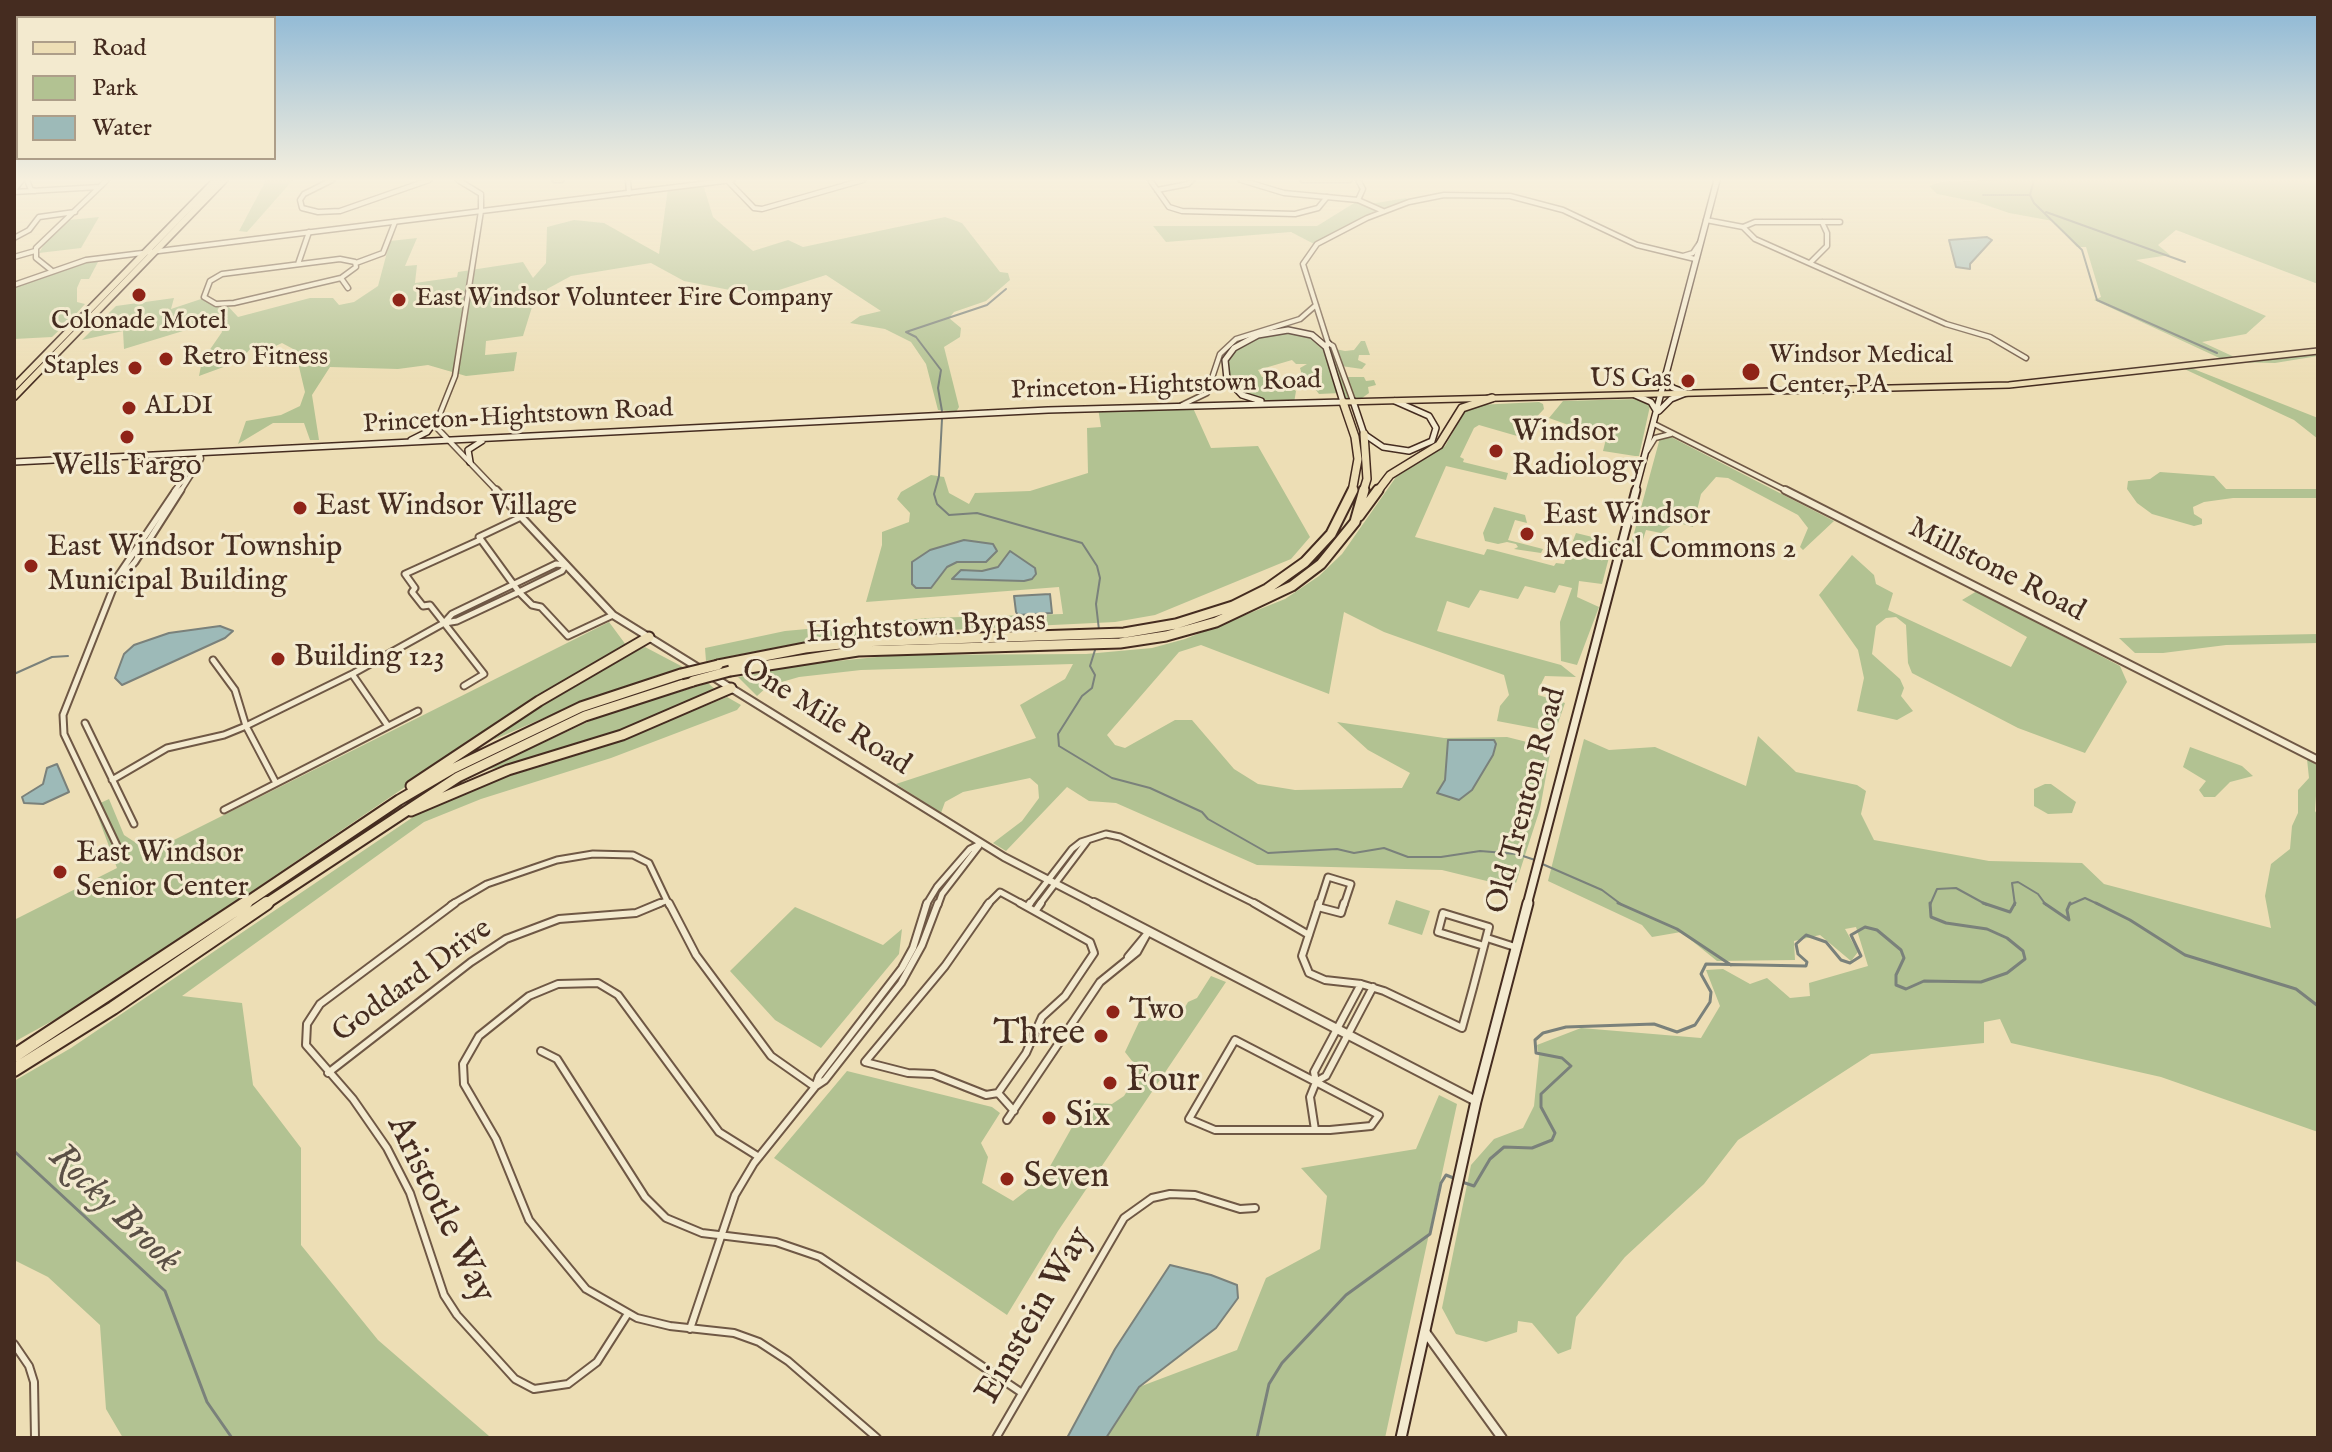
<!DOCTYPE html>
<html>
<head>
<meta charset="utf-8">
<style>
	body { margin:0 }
	#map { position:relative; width:2332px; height:1452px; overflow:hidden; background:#eddeb5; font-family:"IM FELL English",serif }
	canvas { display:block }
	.frame { position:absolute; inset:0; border:16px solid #452c20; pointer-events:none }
	.legend { position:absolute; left:16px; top:16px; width:260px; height:144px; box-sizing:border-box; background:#f3eacf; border:2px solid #ad9e89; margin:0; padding:10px 14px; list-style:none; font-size:24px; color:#452c20 }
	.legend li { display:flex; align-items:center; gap:16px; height:40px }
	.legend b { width:40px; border:2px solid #ad9e89 }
</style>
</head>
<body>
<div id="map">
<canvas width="2332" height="1452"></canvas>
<div class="frame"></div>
<ul class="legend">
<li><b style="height:10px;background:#eddeb5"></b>Road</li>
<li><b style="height:22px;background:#b2c292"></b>Park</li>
<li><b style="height:22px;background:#9dbab8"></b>Water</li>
</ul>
</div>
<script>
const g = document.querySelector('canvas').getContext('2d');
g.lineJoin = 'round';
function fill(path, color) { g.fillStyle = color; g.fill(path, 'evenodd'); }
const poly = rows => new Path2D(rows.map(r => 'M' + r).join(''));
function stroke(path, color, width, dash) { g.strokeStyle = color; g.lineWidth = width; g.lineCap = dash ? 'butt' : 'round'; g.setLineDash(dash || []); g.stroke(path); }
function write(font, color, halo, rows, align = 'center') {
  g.font = font + ' "IM FELL English",serif'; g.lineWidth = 6; g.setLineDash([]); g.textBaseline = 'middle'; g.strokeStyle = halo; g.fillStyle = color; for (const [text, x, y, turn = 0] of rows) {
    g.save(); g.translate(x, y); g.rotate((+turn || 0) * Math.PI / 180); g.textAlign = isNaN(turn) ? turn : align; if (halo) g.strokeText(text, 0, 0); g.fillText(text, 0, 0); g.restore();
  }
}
const green = poly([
	[266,180,293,180,247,232,239,231],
	[2003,180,2318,180,2318,284,2176,230,2158,245,2170,255,2136,260,2266,316,2246,334,2202,342,2243,361,2318,351,2318,356,2275,363,2228,362,2094,300,2101,297,2086,247,2077,247,2053,221,2009,213,1977,202,1937,194,1929,186,1940,182],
	[703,184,713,217,753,251,788,240,803,247,945,217,962,223,1000,272,1008,273,1010,280,986,301,954,312,949,318,961,328,960,337,944,347,959,407,956,412,938,410,926,364,911,342,885,329,850,323,860,316,881,311,826,275,779,290,745,293,684,281,651,263,571,276,547,289,548,300,532,307,523,336,486,341,485,355,517,352,514,371,466,376,428,365,398,369,330,367,312,395,319,440,310,440,304,423,273,423,238,444,246,421,281,415,300,406,305,392,295,350,282,343,261,353,251,348,240,361,199,376,202,361,222,332,219,320,124,349,123,331,82,340,116,306,174,298,171,309,204,298,226,304,238,317,310,298,333,298,339,305,354,302,378,286,390,241,417,238,405,266,417,265,415,283,457,277,458,272,523,262,533,278,546,263,547,227,574,220,604,223,659,254,668,188],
	[1406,198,1410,201,1371,214,1314,244,1291,232,1166,242,1153,226,1317,226,1359,200,1370,204],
	[99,217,81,248,39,253,47,239,69,220],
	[96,260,98,262,89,279,81,279,77,288,77,302,85,304,74,316,52,337,14,339,14,287,68,267],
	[1276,331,1307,333,1326,347,1345,351,1354,350,1361,341,1365,341,1370,355,1359,355,1358,360,1366,364,1362,369,1341,366,1344,377,1364,377,1366,381,1374,380,1376,385,1368,387,1369,393,1358,401,1343,402,1341,393,1319,394,1309,381,1296,380,1296,376,1302,375,1300,368,1307,364,1296,364,1292,360,1258,370,1262,377,1281,380,1296,391,1294,403,1270,404,1247,397,1227,379,1225,360,1242,342],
	[2186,366,2318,418,2318,439,2294,420,2180,367],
	[1638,399,1650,406,1639,456,1635,456,1603,451,1607,435,1603,433,1603,429,1577,423,1574,427,1549,418,1563,401],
	[1539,402,1543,404,1544,409,1527,427,1524,438,1479,425,1474,428,1460,457,1464,459,1463,462,1508,473,1506,480,1446,466,1415,537,1484,555,1487,549,1493,550,1554,566,1556,563,1564,564,1576,533,1613,542,1602,584,1579,581,1577,597,1599,607,1577,665,1561,661,1560,622,1572,588,1559,585,1555,593,1525,586,1518,599,1480,590,1469,608,1447,601,1437,631,1561,665,1576,677,1545,676,1538,690,1538,695,1565,703,1555,732,1497,721,1500,706,1509,695,1504,675,1384,632,1344,612,1329,694,1201,645,1179,652,1107,735,1115,745,1125,748,1175,720,1192,720,1234,769,1258,784,1295,790,1402,788,1410,773,1368,750,1337,722,1444,738,1507,737,1551,748,1540,809,1516,883,1499,884,1442,870,1257,865,1116,803,1089,801,1067,787,1006,851,993,843,1022,821,1039,798,1038,785,1030,778,963,792,945,802,941,813,896,784,1036,738,1020,705,1065,679,1073,664,861,670,799,677,768,686,757,696,738,677,807,664,897,655,1086,654,1152,648,1185,639,1285,599,1319,576,1342,554,1396,477,1445,446,1466,409,1477,405],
	[1098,408,1193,408,1211,448,1258,446,1310,537,1291,559,1155,615,1115,622,928,631,814,640,706,661,705,648,785,631,928,618,1063,614,1059,587,866,602,882,545,882,532,909,522,910,513,897,499,901,492,931,475,944,477,949,493,969,504,975,493,1030,491,1088,473,1087,428,1101,427],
	[1671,437,1834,521,1803,550,1800,547,1808,528,1798,515,1728,478,1716,477,1701,494,1693,527,1676,522,1661,533,1646,530,1638,555,1627,559,1660,438],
	[2160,472,2214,476,2226,489,2318,489,2318,498,2233,498,2204,502,2193,507,2194,514,2202,519,2202,524,2194,526,2152,514,2137,503,2127,489,2128,481,2150,479],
	[1494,507,1525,515,1527,523,1515,520,1508,540,1543,549,1541,553,1514,549,1518,547,1516,544,1507,542,1498,544,1485,541,1483,533],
	[1852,555,1874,575,1876,584,1893,593,1888,610,2011,667,2027,637,1962,600,1977,591,2120,666,2127,682,2085,753,2018,728,1912,673,1908,663,1906,625,1896,617,1886,618,1876,626,1872,654,1900,679,1904,688,1901,696,1913,711,1897,720,1857,711,1864,678,1858,650,1819,595],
	[609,622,626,645,552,687,101,994,14,1042,14,920,117,868,94,806,109,799,124,835,150,852],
	[2318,634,2318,643,2226,645,2163,653,2135,653,2119,638],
	[645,647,683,667,583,701,493,740,543,704,616,660],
	[708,683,716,690,631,728,524,763,484,770,601,716],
	[727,697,741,705,737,710,611,758,481,799,424,822,182,996,242,1003,253,1085,301,1148,301,1245,378,1340,489,1436,494,1438,123,1438,106,1409,100,1325,48,1277,14,1260,14,1081,71,1048,428,807,480,785,610,745],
	[1758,736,1796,772,1857,785,1866,791,1861,814,1874,840,1989,861,2082,863,2104,884,2271,928,2265,896,2271,864,2290,849,2292,826,2298,813,2298,790,2309,778,2307,759,2318,766,2315,811,2318,816,2318,1132,2161,1077,2011,1043,2000,1019,1984,1022,1984,1043,1871,1054,1738,1140,1704,1184,1625,1257,1576,1317,1571,1349,1558,1354,1532,1323,1518,1321,1517,1332,1486,1342,1456,1334,1442,1308,1471,1165,1494,1139,1523,1128,1534,1106,1539,1056,1537,1045,1581,1028,1701,1038,1720,1006,1706,970,1723,969,1750,984,1767,978,1790,998,1810,996,1809,983,1868,966,1856,927,1845,929,1858,952,1851,961,1820,935,1794,941,1795,960,1717,961,1681,932,1652,937,1642,925,1548,881,1584,739,1609,750,1655,747,1746,786],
	[2190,747,2242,766,2253,776,2230,782,2215,797,2204,797,2199,790,2206,781,2183,767],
	[2045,784,2051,784,2076,802,2072,813,2048,814,2034,806,2034,789],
	[1396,900,1430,911,1422,935,1388,924],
	[795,907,883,945,902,929,899,954,821,1048,775,1020,730,971],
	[1211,976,1226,982,1058,1231,1007,1315,774,1158,847,1071,992,1107,1000,1113,981,1143,988,1157,982,1183,1013,1201,1044,1177,1080,1113,1094,1103,1112,1104,1124,1096,1138,1074,1139,1070,1125,1052,1139,1022,1152,1017,1169,1021,1179,1018,1188,1002,1197,998],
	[1439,1095,1457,1104,1385,1438,1106,1438,1139,1387,1237,1350,1266,1278,1320,1249,1327,1196,1301,1168,1416,1149]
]);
const water = poly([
	[1987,237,1992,240,1970,264,1970,269,1956,267,1949,240,1987,237],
	[964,540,993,544,997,551,986,562,957,562,947,567,931,588,916,588,912,584,912,562,930,550,964,540],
	[1010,551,1035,568,1036,574,1032,579,1024,581,952,579,961,570,982,571,998,567,1010,551],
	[1050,594,1052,613,1018,615,1016,612,1014,596,1050,594],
	[220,626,233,631,225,638,122,685,115,678,124,654,134,645,169,633,220,626],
	[1448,740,1494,740,1496,744,1493,755,1472,790,1459,800,1437,793,1445,780,1448,740],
	[57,764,69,792,43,804,24,803,22,797,43,784,47,768,57,764],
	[1170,1265,1211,1275,1237,1285,1238,1298,1216,1328,1139,1387,1106,1438,1067,1438,1115,1349,1170,1265]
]);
const streamFar1 = poly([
	[2034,180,2030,195,2034,203,2082,250,2097,300,2217,353],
	[1983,195,2029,195],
	[2046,212,2185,262],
	[942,411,938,388,941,370,916,337,906,332,987,305,1006,289],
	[942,419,939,476,934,494,937,504,949,515,977,513,1082,543,1097,566,1100,578,1096,604,1099,630],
	[1095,650,1090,666,1095,675,1092,688,1082,696,1058,734,1059,746,1112,778,1150,788,1202,812,1208,819,1268,853,1337,849,1354,853,1384,848,1408,857,1441,857,1480,851,1517,854,1535,860],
	[14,674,52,657,68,656],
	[1540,863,1602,890,1622,905],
	[1930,905,1937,889,1956,888,1987,905],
	[2015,905,2012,883,2018,882,2038,894,2046,905],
	[2069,905,2085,898,2100,905]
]);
const stream = poly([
	[1618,903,1677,929,1731,965],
	[1983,903,2010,912,2015,903],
	[2044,903,2069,920,2067,910,2070,903],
	[2096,903,2130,920,2185,955,2296,989,2318,1006],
	[14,1151,165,1291,207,1402,232,1438],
	[1462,1182,1474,1186,1490,1159,1504,1147,1532,1148,1552,1140,1555,1133,1541,1107,1541,1094,1571,1066,1562,1058,1536,1053,1535,1040,1543,1033,1566,1027,1654,1024,1677,1032,1695,1025,1710,1002,1711,992,1701,974,1706,964,1806,966,1807,962,1798,954,1796,944,1806,935,1826,942,1841,960,1850,963,1861,956,1851,935,1865,927,1877,930,1901,950,1904,958,1896,975,1896,985,1906,989,1924,981,1981,982,2007,973,2025,959,2023,951,2007,938,1987,929,1946,923,1931,917,1930,903],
	[1257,1438,1269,1384,1282,1363,1346,1295,1430,1234,1441,1183,1446,1175,1456,1179]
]);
const minorFar2 = poly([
	[27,180,31,190,35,191],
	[332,180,304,194,300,200,302,208,318,212,340,211,429,180],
	[458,180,481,194,481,211],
	[555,180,561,180],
	[628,180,629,193],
	[1150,180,1169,207,1182,211,1295,214,1318,208,1327,197],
	[1303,180,1349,180],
	[1358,180,1363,189,1358,200],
	[728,181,754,208,762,209,863,180],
	[14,190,22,180],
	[1157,190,1188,184,1192,180],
	[14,192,99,187],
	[1706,220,1743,227,1755,239,1946,324,1990,337,2026,358],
	[1743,227,1755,222,1840,222],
	[14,238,29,230,39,217,75,212],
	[14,257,35,251],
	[340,259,355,262,356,267,341,278,234,303,216,304,204,297,210,281,222,274,340,259],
	[356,263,383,253,395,222],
	[1810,263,1827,246,1827,233,1822,222],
	[298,264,309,232],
	[51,270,36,258,36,248,107,180],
	[341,278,348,288],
	[174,492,200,454],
	[180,492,201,459,200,454]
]);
const minorFar1 = poly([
	[521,517,479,537,519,592,532,605,541,607,568,636,613,615],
	[118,581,135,562,181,490],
	[445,623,457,621,519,592,562,571,565,566],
	[213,660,235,690,246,726,276,783],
	[352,674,388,726],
	[464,686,484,674,430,605,423,606,412,592,415,588,405,574,480,540],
	[85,723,134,824],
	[112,780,167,748,224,735,246,726,354,673,444,623,452,614,556,564,566,565],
	[224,810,418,711],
	[121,854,64,734,63,715,118,576,176,490],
	[451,905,487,884,557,860,593,854,633,855,649,863,669,905],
	[655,905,666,901],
	[926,905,937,887,970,849,980,844],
	[938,905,942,894,979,846],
	[987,905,1000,892,1024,905],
	[1029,905,1072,849,1081,842,1106,834,1120,837,1258,905],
	[1039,905,1088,840],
	[1319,905,1328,877,1351,884,1344,905]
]);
const minor = poly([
	[455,903,320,1004,307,1024,306,1045,353,1099,387,1148,410,1193,444,1295,457,1315,515,1379,534,1389,568,1384,597,1362,627,1315],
	[669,903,696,955,771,1056,815,1087],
	[989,903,945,966,865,1062,908,1073,933,1074,986,1095,998,1093,1026,1053,1042,1017,1065,996,1094,953,1090,942,1020,903],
	[1254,903,1309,935],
	[1028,906,1030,903],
	[1318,907,1341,913,1344,903],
	[1318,907,1302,956,1309,973,1325,980,1361,984,1384,991,1462,1028,1473,988,1489,927,1443,913,1438,932,1484,946],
	[1318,907,1319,903],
	[1036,910,1041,903],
	[1487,938,1515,947],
	[1128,957,1147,934],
	[1235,1040,1316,1082,1379,1115,1371,1126,1330,1130,1215,1130,1189,1119,1235,1040],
	[541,1051,557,1059,645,1197,666,1218,702,1233,776,1242,820,1257,1022,1393],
	[328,1073,471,962,506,939,559,919,636,913,660,903],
	[1317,1081,1326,1076,1373,987],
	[816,1086,825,1080,901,983,922,945,938,903],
	[998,1093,1014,1111],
	[1007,1120,1100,982,1137,952,1148,932],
	[1315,1130,1310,1097,1316,1082,1314,1072,1361,984],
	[759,1157,719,1132,618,995,598,983,558,984,529,996,479,1036,463,1064,464,1084,496,1139,529,1220,586,1289,637,1318,670,1326,734,1333,759,1342,788,1361,877,1438],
	[690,1329,735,1195,754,1163,815,1087,819,1076,902,968,913,948,927,903],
	[14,1344,29,1366,34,1382,35,1438],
	[996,1438,1124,1218,1152,1198,1170,1194,1195,1195,1240,1209,1255,1208]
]);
const tertiaryFar2 = poly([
	[1241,180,1284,193,1358,200,1383,211],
	[481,211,455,376,439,416,438,429,498,492],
	[1683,256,1693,253,1701,241],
	[14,285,86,260,732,180],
	[1353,401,1333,346,1328,343,1303,264,1317,244,1367,218,1409,202,1444,195,1510,196,1563,210,1637,245,1695,259],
	[1182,405,1207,393,1220,354,1236,339,1300,319,1316,305],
	[1654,424,1789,492],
	[1647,451,1655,438,1671,434]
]);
const tertiaryFar1 = poly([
	[496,490,613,615,1004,857,1097,905],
	[1785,490,2318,760]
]);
const tertiary = poly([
	[1094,903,1476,1101],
	[1426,1333,1502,1438]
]);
const secondaryFar2 = poly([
	[1665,380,1673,388,1686,393],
	[1635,395,1651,402,1657,412],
	[1261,401,1242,395,1227,379,1225,360,1234,348,1258,335,1288,330,1312,335,1326,347],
	[1353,401,1364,434,1383,447,1409,451,1432,441,1436,428,1429,416,1395,401],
	[1659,411,1671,399,1686,393],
	[411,440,427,432,439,416],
	[14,462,1048,410,1343,402,1326,347,1328,343],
	[470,462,468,450,482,441],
	[1635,492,1717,180]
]);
const secondaryFar1 = poly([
	[1527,905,1636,490]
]);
const secondary = poly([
	[1401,1438,1476,1101,1528,903]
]);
const primary = poly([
	[1343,402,2009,385,2318,351]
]);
const trunk = poly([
	[14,387,216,180],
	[14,397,224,180]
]);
const motorwayFar2 = poly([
	[1343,402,1355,437,1358,459,1352,492],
	[1363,492,1367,479,1364,434],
	[1377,492,1390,475,1439,445,1462,408,1492,398]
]);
const motorwayFar1 = poly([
	[1359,516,1378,490],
	[718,665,805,648,858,642,1124,633,1176,624,1233,606,1267,589,1305,562,1331,534,1353,490],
	[730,671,858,651,1120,643,1166,636,1216,622,1292,586,1321,564,1355,522,1364,490],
	[411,786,539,701,649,637],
	[411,811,508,770,622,735,731,688],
	[243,905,399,800,452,769,581,707,681,674],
	[264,905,458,777,585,716,693,681]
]);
const motorway = poly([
	[14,1056,246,903],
	[14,1070,113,1008,267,903]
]);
const motorwayBridge = poly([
	[681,674,718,665],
	[693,681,730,671]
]);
const markers = [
	[139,295,8,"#8f2418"],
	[399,300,8,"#8f2418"],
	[166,359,8,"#8f2418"],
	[135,368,8,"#8f2418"],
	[1751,372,10,"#8f2418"],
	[1688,381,8,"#8f2418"],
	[129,408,8,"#8f2418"],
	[127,437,8,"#8f2418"],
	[1496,451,8,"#8f2418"],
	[300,508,8,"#8f2418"],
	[1527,534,8,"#8f2418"],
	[31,566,8,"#8f2418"],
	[278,659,8,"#8f2418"],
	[60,872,8,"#8f2418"],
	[1113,1012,8,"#8f2418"],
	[1101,1036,8,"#8f2418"],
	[1110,1083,8,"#8f2418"],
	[1049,1118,8,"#8f2418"],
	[1007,1179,8,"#8f2418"]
];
const farPoinames = [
	["East Windsor Volunteer Fire Company",415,300],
	["Colonade Motel",139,323,"center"],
	["Windsor Medical",1769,357],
	["Center, PA",1769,387],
	["Retro Fitness",182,359],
	["Staples",119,368,"right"],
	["US Gas",1672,381,"right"],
	["ALDI",145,408]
];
const farStreetnames = [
	["Princeton-Hightstown Road",1166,387,-2],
	["Princeton-Hightstown Road",518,418,-3]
];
const poiNames = [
	["Windsor",1512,434],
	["Radiology",1512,468],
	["Wells Fargo",127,468,"center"],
	["East Windsor Village",316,508],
	["East Windsor",1543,517],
	["Medical Commons 2",1543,551],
	["East Windsor Township",47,549],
	["Municipal Building",47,583],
	["Building 123",294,659],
	["East Windsor",76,855],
	["Senior Center",76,889],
	["Two",1129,1012]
];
const streetNames = [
	["Millstone Road",1996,571,27],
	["Hightstown Bypass",926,629,-3],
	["One Mile Road",825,718,32],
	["Old Trenton Road",1528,801,-75],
	["Goddard Drive",413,982,-36]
];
const nearPoinames = [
	["Three",1085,1036,"right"],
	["Four",1126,1083],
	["Six",1065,1118],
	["Seven",1023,1179]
];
const nearStreetnames = [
	["Aristotle Way",439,1210,64],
	["Einstein Way",1036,1316,-60]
];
const nearWaternames = [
	["Rocky Brook",113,1210,44]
];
fill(green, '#b2c292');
fill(water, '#9dbab8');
stroke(water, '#7a817b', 2);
stroke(streamFar1, '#7a817b', 2);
stroke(stream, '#7a817b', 3);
stroke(minorFar2, '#6f5845', 7);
stroke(minorFar1, '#6f5845', 9);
stroke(minor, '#6f5845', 10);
stroke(tertiaryFar2, '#6f5845', 7);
stroke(tertiaryFar1, '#6f5845', 10);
stroke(tertiary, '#6f5845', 12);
stroke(secondaryFar2, '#452c20', 8);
stroke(secondaryFar1, '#452c20', 11);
stroke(secondary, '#452c20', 13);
stroke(primary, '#452c20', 8);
stroke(trunk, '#452c20', 9);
stroke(motorwayFar2, '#452c20', 10);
stroke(motorwayFar1, '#452c20', 13);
stroke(motorway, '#452c20', 16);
stroke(minorFar2, '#f3eacf', 4);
stroke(minorFar1, '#f3eacf', 5);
stroke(minor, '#f3eacf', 6);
stroke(tertiaryFar2, '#f3eacf', 4);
stroke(tertiaryFar1, '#f3eacf', 6);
stroke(tertiary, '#f3eacf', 8);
stroke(secondaryFar2, '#f3eacf', 5);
stroke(secondaryFar1, '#f3eacf', 7);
stroke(secondary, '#f3eacf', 9);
stroke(primary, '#eddeb5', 5);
stroke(trunk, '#eddeb5', 6);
stroke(motorwayFar2, '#eddeb5', 7);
stroke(motorwayFar1, '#eddeb5', 9);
stroke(motorway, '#eddeb5', 12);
stroke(motorwayBridge, '#452c20', 13, []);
stroke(motorwayBridge, '#eddeb5', 9);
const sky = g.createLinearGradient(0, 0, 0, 383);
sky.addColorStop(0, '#8ab6d5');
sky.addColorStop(0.47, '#f7f0de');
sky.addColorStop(1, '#f7f0de00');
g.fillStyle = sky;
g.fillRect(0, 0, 2332, 383);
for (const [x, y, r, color] of markers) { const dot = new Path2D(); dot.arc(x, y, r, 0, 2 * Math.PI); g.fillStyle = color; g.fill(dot); stroke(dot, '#f3eacf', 3); }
write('26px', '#452c20', '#f3eacf', farPoinames, 'left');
write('26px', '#452c20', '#f3eacf', farStreetnames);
write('30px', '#452c20', '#f3eacf', poiNames, 'left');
write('30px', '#452c20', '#f3eacf', streetNames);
write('36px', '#452c20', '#f3eacf', nearPoinames, 'left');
write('36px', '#452c20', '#f3eacf', nearStreetnames);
write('italic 38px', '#5b5046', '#f3eacf', nearWaternames);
</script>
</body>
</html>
